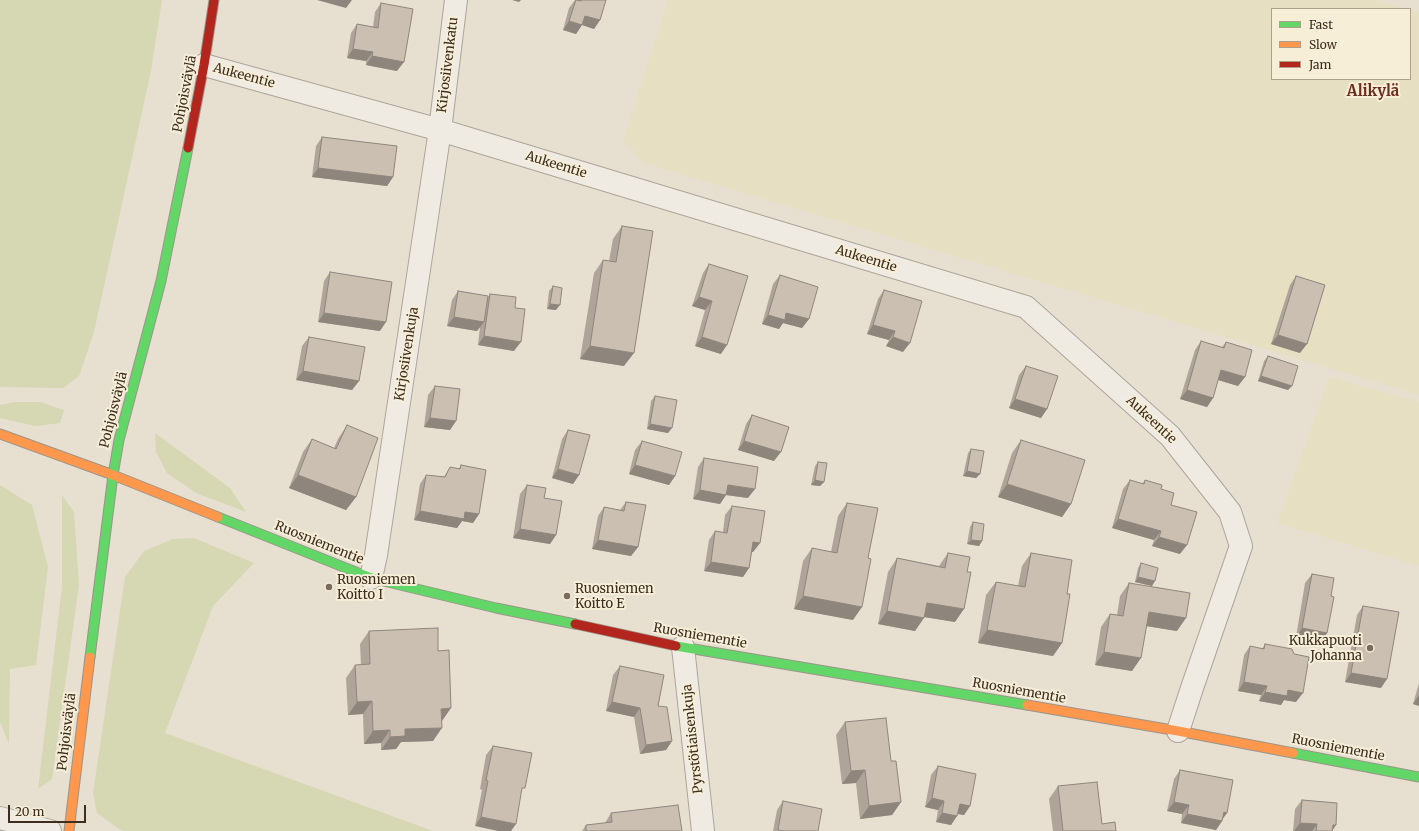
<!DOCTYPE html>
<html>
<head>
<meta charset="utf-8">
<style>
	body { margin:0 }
	#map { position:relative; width:1419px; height:831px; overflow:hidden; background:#e7e0d1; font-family:Merriweather,serif }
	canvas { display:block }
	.legend { position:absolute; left:1271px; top:8px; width:140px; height:72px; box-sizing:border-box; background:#f7eed8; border:1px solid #ada18e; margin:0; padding:5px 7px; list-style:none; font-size:12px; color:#3d2e20 }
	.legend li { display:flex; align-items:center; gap:8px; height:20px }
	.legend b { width:20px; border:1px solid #ada18e }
	.scale { position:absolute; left:8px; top:805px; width:78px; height:18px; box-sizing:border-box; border:2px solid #3d2e20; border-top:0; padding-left:5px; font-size:12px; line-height:14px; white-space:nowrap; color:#3d2e20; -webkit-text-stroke:3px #f7eed8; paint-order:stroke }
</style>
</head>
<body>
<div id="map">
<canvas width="1419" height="831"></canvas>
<ul class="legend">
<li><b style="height:5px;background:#63d668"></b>Fast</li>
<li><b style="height:5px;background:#ff974d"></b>Slow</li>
<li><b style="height:5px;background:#b3261e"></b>Jam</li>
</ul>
<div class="scale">20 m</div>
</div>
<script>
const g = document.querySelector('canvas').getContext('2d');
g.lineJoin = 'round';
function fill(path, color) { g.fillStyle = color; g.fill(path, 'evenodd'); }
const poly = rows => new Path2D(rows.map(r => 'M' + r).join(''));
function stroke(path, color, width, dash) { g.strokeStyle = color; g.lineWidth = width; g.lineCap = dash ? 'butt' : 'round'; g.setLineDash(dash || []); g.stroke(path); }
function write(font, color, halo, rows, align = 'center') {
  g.font = font + ' Merriweather,serif'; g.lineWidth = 4; g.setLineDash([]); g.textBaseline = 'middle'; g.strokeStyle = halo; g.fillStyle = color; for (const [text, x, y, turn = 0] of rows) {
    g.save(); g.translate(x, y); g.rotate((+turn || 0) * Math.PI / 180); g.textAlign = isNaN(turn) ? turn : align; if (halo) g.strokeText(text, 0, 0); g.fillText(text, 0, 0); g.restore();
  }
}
const farmland = poly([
	[668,0,1377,0,1407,9,1272,9,1272,79,1410,79,1410,10,1419,13,1419,395,644,163,623,140],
	[1329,377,1419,402,1419,566,1277,523]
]);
const green = poly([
	[0,0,162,0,151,71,94,332,79,376,63,388,0,387],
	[15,402,40,402,64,410,60,423,35,426,0,418,0,405],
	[155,433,230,488,246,512,196,493,167,473,156,452],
	[0,485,32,505,48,567,36,665,10,669,9,744,0,722],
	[62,495,74,512,79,585,52,779,38,789,62,586],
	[194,538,254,563,213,606,165,733,433,831,125,831,120,830,97,813,93,793,125,577,144,551,173,539]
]);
const street = poly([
	[204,65,440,130,1026,307,1170,436,1230,512,1241,546,1192,688,1178,731],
	[371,578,376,555,440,130,456,0],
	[683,647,703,831],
	[0,818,50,831]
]);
const fast = poly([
	[218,517,371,578,496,608,575,624],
	[676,646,1027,705],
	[90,657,113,475,119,440,161,281,188,148],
	[1293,753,1419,777]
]);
const slow = poly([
	[0,434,113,475,218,517],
	[1027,705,1178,731,1293,753],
	[69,831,90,657]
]);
const jam = poly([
	[188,148,204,65,214,0],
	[575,624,676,646]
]);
const wall = poly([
	[575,0,606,0,600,20,594,29,582,25,576,34,563,30,569,8],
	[381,3,397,71,366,65,366,61,347,58,351,33,357,24,373,27,375,12],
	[322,137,393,177,387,186,312,177,316,146],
	[622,226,624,366,580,359,594,273,603,260,609,261,613,239],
	[709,264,721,354,695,346,705,310,692,306,703,273],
	[330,272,380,331,318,322,324,281],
	[780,275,809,319,802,328,783,323,779,329,762,324,773,284],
	[1296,276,1300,353,1271,344,1290,285],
	[553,286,556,310,547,309,549,291],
	[884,290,903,352,886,346,889,340,867,334,878,299],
	[458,291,488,297,490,294,515,308,514,351,478,345,480,327,477,331,447,326,452,300],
	[309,337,359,381,352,390,296,380,302,346],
	[1201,341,1222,347,1226,342,1245,377,1238,386,1218,380,1213,398,1207,407,1180,399,1195,350],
	[1268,356,1288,390,1258,381,1264,361],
	[1026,366,1047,409,1041,418,1009,408,1019,375],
	[435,386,456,421,450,430,424,427,428,395],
	[655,396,668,433,647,429,651,401],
	[752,415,774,461,738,450,746,424],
	[347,425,356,497,346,510,289,488,303,452,312,439,334,448,338,439],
	[568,430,579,475,573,484,552,478,562,439],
	[1021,440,1071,504,1062,517,998,497,1012,453],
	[642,441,675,476,669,485,629,474,635,450],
	[971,449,980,474,976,478,963,476,968,453],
	[704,458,748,498,726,495,720,504,693,499,698,467],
	[818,462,824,482,820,486,811,485,815,466],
	[461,465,479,514,473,523,462,521,457,528,414,520,420,484,426,475,444,477,450,467,459,469],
	[1130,480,1142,484,1145,480,1161,489,1171,505,1180,554,1152,546,1154,540,1112,528,1123,489],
	[527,485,556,535,550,544,513,538,520,494],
	[626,502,638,547,631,556,592,549,598,516,604,507,620,510],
	[847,503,853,620,794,609,803,561,812,548,831,552,838,516],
	[732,506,760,543,753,552,752,552,749,568,743,577,704,571,709,540,715,531,723,532,725,515],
	[973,522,982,541,979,546,967,544,970,527],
	[948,553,955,622,924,617,915,631,878,624,888,572,897,558,939,566],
	[1031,553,1062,643,1053,656,978,643,986,595,996,582,1018,586,1022,566],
	[1141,563,1152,586,1135,582,1138,568],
	[1312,574,1331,596,1327,633,1321,642,1296,637,1305,583],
	[1129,583,1177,631,1146,626,1132,671,1095,665,1101,627,1110,614,1117,615,1120,596],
	[1363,606,1381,688,1345,682,1357,615],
	[369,631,442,721,433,741,401,742,396,749,381,750,381,743,364,744,363,714,348,715,346,678,355,665,361,665,360,644],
	[1265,644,1296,702,1284,700,1281,705,1259,701,1261,695,1238,691,1244,655,1250,646,1262,649],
	[620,666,658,706,672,741,666,750,640,754,634,717,606,711,613,675],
	[1419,683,1419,706,1413,704],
	[845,722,891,761,901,802,892,815,860,819,856,783,842,784,836,735],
	[493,746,532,753,475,826,482,790,480,789,486,755],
	[938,766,970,806,964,815,958,814,951,825,936,822,938,810,925,807,931,775],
	[1180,770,1227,813,1223,818,1222,821,1216,830,1181,823,1182,814,1167,811,1174,779],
	[1058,786,1102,824,1116,831,1053,831,1049,799],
	[1302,800,1336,825,1332,831,1293,831,1295,809],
	[783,801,818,831,773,831,777,810],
	[611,813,682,831,582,831,586,825,605,823]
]);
const shadedWall = poly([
	[317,0,352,0,346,8],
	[512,0,521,0,519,2],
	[585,16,600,20,594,29,582,25,576,34,563,30,569,21],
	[353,49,373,52,366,61,347,58],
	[372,56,404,62,397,71,366,65],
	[318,168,393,177,387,186,312,177],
	[699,297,712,301,705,310,692,306],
	[550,304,560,305,556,310,547,309],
	[324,313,386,322,380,331,318,322],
	[786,313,809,319,802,328,783,323,779,329,762,324,768,315],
	[454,317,484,322,477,331,447,326],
	[873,325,895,331,889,340,867,334],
	[1278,335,1307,344,1300,353,1271,344],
	[484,336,521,342,514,351,478,345],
	[702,337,727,345,721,354,695,346],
	[893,337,910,343,903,352,886,346],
	[590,346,634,353,624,366,580,359],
	[1221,370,1245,377,1238,386,1215,379],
	[303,371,359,381,352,390,296,380],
	[1261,376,1292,386,1288,390,1258,381],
	[1187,390,1213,398,1207,407,1180,399],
	[1015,399,1047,409,1041,418,1009,408],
	[430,418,456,421,450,430,424,427],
	[650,424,672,428,668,433,647,429],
	[744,441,781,452,774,461,738,450],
	[635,465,675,476,669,485,629,474],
	[558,469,579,475,573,484,552,478],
	[967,471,980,474,976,478,963,476],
	[298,475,356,497,346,510,289,488],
	[815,480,824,482,820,486,811,485],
	[1007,484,1071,504,1062,517,998,497],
	[728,485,755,489,748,498,726,495,720,504,693,499,700,490],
	[420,511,465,512,479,514,473,523,462,521,457,528,414,520],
	[1118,519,1161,531,1154,540,1112,528],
	[520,529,556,535,550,544,513,538],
	[1159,537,1187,545,1180,554,1152,546],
	[598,540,638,547,631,556,592,549],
	[971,540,982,541,979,546,967,544],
	[753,542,760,543,753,552,747,551],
	[711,562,749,568,743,577,704,571],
	[1138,577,1155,581,1152,586,1135,582],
	[803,596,862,607,853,620,794,609],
	[927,603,964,609,955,622,918,616],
	[887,611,924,618,915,631,878,624],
	[1149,612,1186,618,1177,631,1140,625],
	[1302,628,1327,633,1321,642,1296,637],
	[987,630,1062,643,1053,656,978,643],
	[1104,652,1141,658,1132,671,1095,665],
	[1351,673,1387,679,1381,688,1345,682],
	[1244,682,1267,686,1261,695,1238,691],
	[1288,690,1303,693,1296,702,1284,700,1281,705,1259,701,1265,692],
	[1419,695,1419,706,1413,704],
	[372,701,363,714,348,715,357,702],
	[612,702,640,708,634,717,606,711],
	[451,708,442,721,441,709],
	[442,728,433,741,401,742,396,749,381,750,390,737,405,729],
	[390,730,381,743,364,744,373,731],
	[672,741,666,750,640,754,646,745],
	[865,770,856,783,842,784,851,771],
	[932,798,944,801,938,810,925,807],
	[901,802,892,815,860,819,869,806],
	[1174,802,1189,805,1182,814,1167,811],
	[960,804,970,806,964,815,953,813],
	[1224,812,1227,813,1221,821,1222,821,1216,830,1181,823,1187,814],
	[942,813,957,816,951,825,936,822],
	[481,817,516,824,511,831,498,831,475,826],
	[1300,823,1317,824,1312,831,1294,831],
	[1333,825,1336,825,1332,831]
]);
const building = poly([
	[576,0,581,1,581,0,606,0,600,20,585,16,582,25,569,21,576,0],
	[381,3,413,9,404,62,372,56,373,52,353,49,357,24,378,28,381,3],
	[322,137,397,146,393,177,318,168,322,137],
	[622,226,653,231,634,353,590,346,603,260,616,262,622,226],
	[709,264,748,276,727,345,702,337,712,301,699,297,709,264],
	[330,272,392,282,386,322,324,313,330,272],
	[780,275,818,287,809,319,786,313,785,320,768,315,780,275],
	[1296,276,1325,285,1307,344,1278,335,1296,276],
	[553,286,562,288,560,305,550,304,553,286],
	[884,290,922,301,910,343,893,337,895,331,873,325,884,290],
	[458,291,488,296,484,322,454,317,458,291],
	[490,294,516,297,515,308,525,309,521,342,484,336,490,294],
	[309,337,365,347,359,381,303,371,309,337],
	[1201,341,1224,348,1226,342,1252,350,1245,377,1221,370,1213,398,1187,390,1201,341],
	[1268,356,1298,366,1292,386,1261,376,1268,356],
	[1026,366,1058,376,1047,409,1015,399,1026,366],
	[435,386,460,389,456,421,430,418,435,386],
	[655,396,677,400,672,428,650,424,655,396],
	[752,415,789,427,781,452,744,441,752,415],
	[347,425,378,438,356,497,298,475,312,439,336,449,347,425],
	[568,430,590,435,579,475,558,469,568,430],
	[1021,440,1085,460,1071,504,1007,484,1021,440],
	[642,441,682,452,675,476,635,465,642,441],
	[971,449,984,451,980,474,967,471,971,449],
	[704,458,758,467,755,489,728,485,726,495,700,490,704,458],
	[818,462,827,463,824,482,815,480,818,462],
	[461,465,486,470,479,514,465,512,464,519,420,511,426,475,445,477,450,467,460,469,461,465],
	[1130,480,1144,484,1145,480,1162,485,1161,489,1174,493,1171,505,1197,512,1187,545,1159,537,1161,531,1118,519,1130,480],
	[527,485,546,488,544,498,562,501,556,535,520,529,527,485],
	[626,502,646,505,638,547,598,540,604,507,624,511,626,502],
	[847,503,878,508,868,558,871,559,862,607,803,596,812,548,837,553,847,503],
	[732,506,765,511,760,543,753,542,749,568,711,562,715,531,727,533,732,506],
	[973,522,984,524,982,541,971,540,973,522],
	[948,553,970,557,967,572,971,572,964,609,927,603,924,618,887,611,897,558,945,568,948,553],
	[1031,553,1072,560,1067,594,1070,594,1062,643,987,630,996,582,1025,587,1031,553],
	[1141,563,1158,568,1155,581,1138,577,1141,563],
	[1312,574,1334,578,1331,596,1334,597,1327,633,1302,628,1312,574],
	[1129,583,1190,593,1186,618,1149,612,1141,658,1104,652,1110,614,1123,616,1129,583],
	[1363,606,1399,612,1387,679,1351,673,1363,606],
	[438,628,438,651,449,650,451,708,441,709,442,728,405,729,405,736,390,737,390,730,373,731,372,701,357,702,355,665,370,664,369,631,438,628],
	[1265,644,1292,649,1294,654,1309,657,1303,693,1288,690,1287,696,1265,692,1267,686,1244,682,1250,646,1264,649,1265,644],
	[620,666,664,675,658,706,667,707,672,741,646,745,640,708,612,702,620,666],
	[886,718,891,761,896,761,901,802,869,806,865,770,851,771,845,722,886,718],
	[493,746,532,753,525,788,522,788,516,824,481,817,488,781,486,780,493,746],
	[938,766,976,774,970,806,960,804,957,816,942,813,944,801,932,798,938,766],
	[1180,770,1233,780,1227,813,1224,812,1222,821,1187,814,1189,805,1174,802,1180,770],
	[1097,782,1102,824,1115,822,1116,831,1063,831,1058,786,1097,782],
	[1302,800,1337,803,1336,825,1333,825,1332,831,1316,831,1317,824,1300,823,1302,800],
	[783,801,822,809,818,831,783,831,778,830,783,801],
	[678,805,682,831,586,831,586,825,612,822,611,813,678,805]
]);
const markers = [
	[329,587,4,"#786c5e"],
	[567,596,4,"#786c5e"],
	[1370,648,4,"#786c5e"]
];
const streetNames = [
	["Kirjosiivenkatu",448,65,-83],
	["Aukeentie",244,76,15],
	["Pohjoisväylä",185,94,-79],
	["Aukeentie",556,165,17],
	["Aukeentie",866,259,17],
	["Kirjosiivenkuja",407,354,-81],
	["Pohjoisväylä",114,410,-76],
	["Aukeentie",1151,420,43],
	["Ruosniementie",319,543,22],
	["Ruosniementie",700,636,10],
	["Ruosniementie",1019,691,10],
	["Pohjoisväylä",67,732,-83],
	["Pyrstötiaisenkuja",693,739,-96],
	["Ruosniementie",1338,748,11]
];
const poiNames = [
	["Ruosniemen",337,580],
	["Koitto I",337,595],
	["Ruosniemen",575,589],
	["Koitto E",575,604],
	["Kukkapuoti",1362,641,"right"],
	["Johanna",1362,656,"right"]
];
const quarterNames = [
	["Alikylä",1373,92]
];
fill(farmland, '#e6dfc2');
fill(green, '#d6d7b3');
stroke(street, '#ada599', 24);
stroke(fast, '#9c958a', 11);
stroke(slow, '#9c958a', 11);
stroke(jam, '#9c958a', 11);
stroke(street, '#efebe3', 22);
stroke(fast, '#63d668', 9);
stroke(slow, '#ff974d', 9);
stroke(jam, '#b3261e', 9);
fill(wall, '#afa499');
fill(shadedWall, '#8e867d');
fill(building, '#cbbfb2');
stroke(building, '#8e867d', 1);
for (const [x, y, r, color] of markers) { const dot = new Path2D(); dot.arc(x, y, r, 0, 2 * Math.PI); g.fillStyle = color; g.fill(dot); stroke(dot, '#f7eed8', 1.5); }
write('13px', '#3d2e20', '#f7eed8', streetNames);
write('13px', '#3d2e20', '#f7eed8', poiNames, 'left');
write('bold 15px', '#6b2e1e', '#f7eed8', quarterNames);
</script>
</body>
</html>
